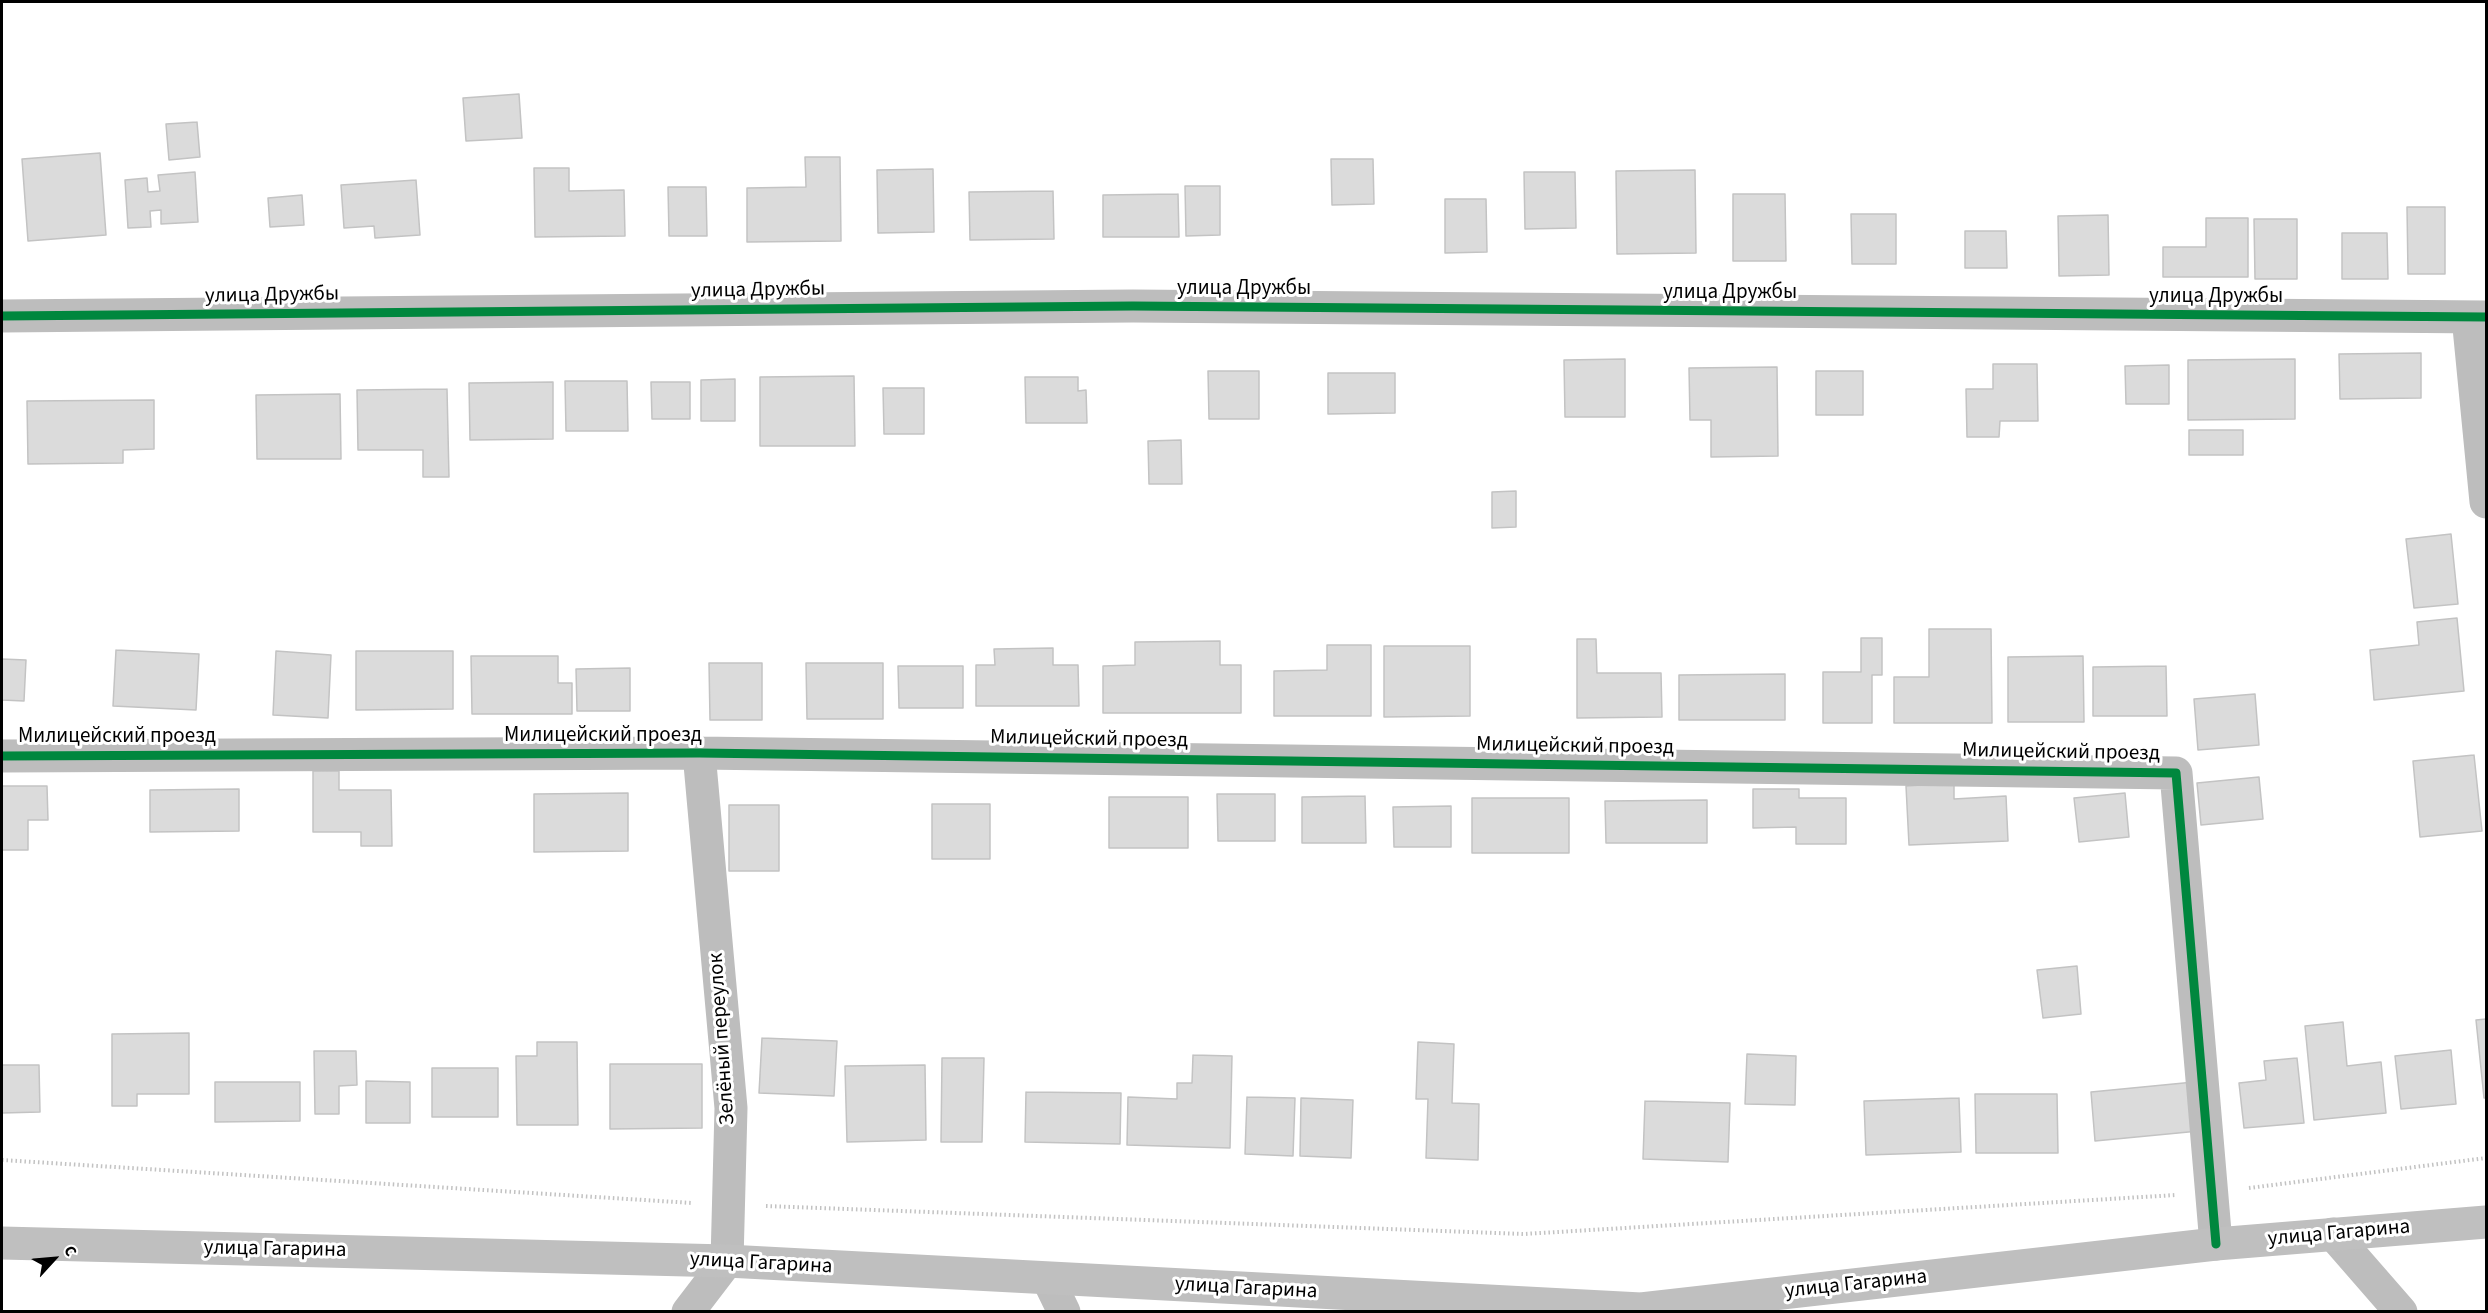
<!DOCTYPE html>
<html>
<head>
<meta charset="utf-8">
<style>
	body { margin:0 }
	#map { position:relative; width:2488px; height:1313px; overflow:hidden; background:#fff; font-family:"Source Sans 3",sans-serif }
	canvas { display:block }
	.frame { position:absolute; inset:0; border:3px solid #000; pointer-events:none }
	.north { position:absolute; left:24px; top:1229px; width:60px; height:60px; -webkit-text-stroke:4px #fff; paint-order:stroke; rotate:64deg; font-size:16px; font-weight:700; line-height:24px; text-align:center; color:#000 }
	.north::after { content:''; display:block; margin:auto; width:21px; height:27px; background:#000; clip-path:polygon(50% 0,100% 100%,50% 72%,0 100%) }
</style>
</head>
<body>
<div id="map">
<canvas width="2488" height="1313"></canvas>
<div class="frame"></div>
<div class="north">С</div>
</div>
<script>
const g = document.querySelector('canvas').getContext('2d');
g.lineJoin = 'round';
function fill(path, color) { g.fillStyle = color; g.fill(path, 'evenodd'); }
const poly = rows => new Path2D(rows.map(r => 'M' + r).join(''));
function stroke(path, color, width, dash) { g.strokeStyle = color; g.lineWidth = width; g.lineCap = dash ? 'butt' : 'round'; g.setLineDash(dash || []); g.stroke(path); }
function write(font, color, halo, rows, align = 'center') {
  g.font = font + ' "Source Sans 3",sans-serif'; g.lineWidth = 6; g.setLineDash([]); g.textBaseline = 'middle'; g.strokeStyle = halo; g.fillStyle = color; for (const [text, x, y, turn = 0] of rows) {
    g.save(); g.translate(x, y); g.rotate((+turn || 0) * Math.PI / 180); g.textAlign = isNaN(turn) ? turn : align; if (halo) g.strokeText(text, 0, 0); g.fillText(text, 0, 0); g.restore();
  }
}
const building = poly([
	[519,94,522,138,466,141,463,98,519,94],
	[197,122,200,157,169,160,166,124,197,122],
	[100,153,106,235,28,241,22,159,100,153],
	[805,157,840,157,841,241,747,242,747,188,806,187,805,157],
	[1331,159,1373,159,1374,204,1332,205,1331,159],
	[534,168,569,168,569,191,624,190,625,236,535,237,534,168],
	[933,169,934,232,878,233,877,170,933,169],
	[1695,170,1696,253,1617,254,1616,171,1695,170],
	[195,172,198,222,161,224,161,210,150,211,151,227,128,228,125,180,147,178,148,192,160,191,158,175,195,172],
	[1524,172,1575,172,1576,228,1525,229,1524,172],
	[416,180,420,235,375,238,374,226,344,228,341,185,416,180],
	[1185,186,1220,186,1220,235,1186,236,1185,186],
	[668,187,706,187,707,236,669,236,668,187],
	[1053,191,1054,239,970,240,969,192,1053,191],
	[1178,194,1179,237,1103,237,1103,195,1178,194],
	[1733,194,1785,194,1786,261,1733,261,1733,194],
	[302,195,304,225,270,227,268,198,302,195],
	[1445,199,1486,199,1487,252,1445,253,1445,199],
	[2407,207,2445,207,2445,274,2408,274,2407,207],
	[1851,214,1896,214,1896,264,1852,264,1851,214],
	[2108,215,2109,275,2059,276,2058,216,2108,215],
	[2206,218,2248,218,2248,277,2163,277,2163,247,2206,247,2206,218],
	[2254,219,2297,219,2297,279,2255,279,2254,219],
	[1965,231,2006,231,2007,268,1965,268,1965,231],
	[2342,233,2387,233,2388,279,2342,279,2342,233],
	[2421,353,2421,398,2340,399,2339,354,2421,353],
	[1625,359,1625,417,1565,417,1564,360,1625,359],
	[2295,359,2295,419,2188,420,2188,360,2295,359],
	[1993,364,2037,364,2038,421,2000,421,1999,437,1967,437,1966,389,1993,389,1993,364],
	[2169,365,2169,404,2126,404,2125,366,2169,365],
	[1777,367,1778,456,1711,457,1711,420,1690,420,1689,368,1777,367],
	[1208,371,1259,371,1259,419,1209,419,1208,371],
	[1816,371,1863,371,1863,415,1816,415,1816,371],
	[1328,373,1395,373,1395,413,1328,414,1328,373],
	[854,376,855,446,760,446,760,377,854,376],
	[1025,377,1078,377,1078,391,1086,390,1087,423,1026,423,1025,377],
	[735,379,735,421,701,421,701,380,735,379],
	[565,381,627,381,628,431,566,431,565,381],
	[553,382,553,439,470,440,469,383,553,382],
	[651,382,690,382,690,419,652,419,651,382],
	[883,388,924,388,924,434,884,434,883,388],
	[447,389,449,477,423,477,423,450,358,450,357,390,447,389],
	[340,394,341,459,257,459,256,395,340,394],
	[154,400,154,449,123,450,123,463,28,464,27,401,154,400],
	[2189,430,2243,430,2243,455,2189,455,2189,430],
	[1181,440,1182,484,1149,484,1148,441,1181,440],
	[1516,491,1516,527,1492,528,1492,492,1516,491],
	[2451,534,2458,604,2414,608,2406,539,2451,534],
	[2457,618,2464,691,2374,700,2370,650,2419,645,2417,622,2457,618],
	[1929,629,1991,629,1992,723,1894,723,1894,677,1929,677,1929,629],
	[1861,638,1882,638,1882,675,1872,675,1872,723,1823,723,1823,672,1861,672,1861,638],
	[1577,639,1596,639,1597,673,1661,673,1662,717,1577,718,1577,639],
	[1220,641,1220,665,1241,665,1241,713,1103,713,1103,666,1135,665,1135,642,1220,641],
	[1327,645,1371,645,1371,716,1274,716,1274,671,1327,670,1327,645],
	[1384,646,1470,646,1470,716,1384,717,1384,646],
	[1053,648,1053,665,1078,665,1079,706,976,706,976,665,995,665,994,649,1053,648],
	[116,650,199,654,196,710,113,706,116,650],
	[276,651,331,655,328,718,273,715,276,651],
	[356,651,453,651,453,709,356,710,356,651],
	[471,656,558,656,558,683,572,683,572,714,472,714,471,656],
	[2083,656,2084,722,2008,722,2008,657,2083,656],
	[2,659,26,660,24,701,2,700,2,659],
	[709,663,762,663,762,720,710,720,709,663],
	[806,663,883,663,883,719,807,719,806,663],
	[898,666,963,666,963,708,899,708,898,666],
	[2166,666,2167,716,2093,716,2093,667,2166,666],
	[630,668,630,711,577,711,576,669,630,668],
	[1785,674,1785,720,1679,720,1679,675,1785,674],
	[2255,694,2259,745,2198,750,2194,699,2255,694],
	[2474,755,2482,831,2420,837,2413,761,2474,755],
	[313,771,339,771,339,790,391,790,392,846,361,846,361,832,313,832,313,771],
	[2259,777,2263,819,2201,825,2197,783,2259,777],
	[1954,783,1954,799,2006,796,2008,841,1909,845,1906,786,1954,783],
	[2,786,47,786,48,820,28,820,28,850,2,850,2,786],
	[239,789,239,831,150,832,150,790,239,789],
	[1753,789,1799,789,1799,798,1846,798,1846,844,1796,844,1796,827,1753,828,1753,789],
	[628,793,628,851,534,852,534,794,628,793],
	[2125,793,2129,837,2079,842,2074,798,2125,793],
	[1217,794,1275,794,1275,841,1218,841,1217,794],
	[1365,796,1366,843,1302,843,1302,797,1365,796],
	[1109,797,1188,797,1188,848,1109,848,1109,797],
	[1472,798,1569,798,1569,853,1472,853,1472,798],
	[1707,800,1707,843,1606,843,1605,801,1707,800],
	[932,804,990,804,990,859,932,859,932,804],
	[729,805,779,805,779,871,729,871,729,805],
	[1451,806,1451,847,1394,847,1393,807,1451,806],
	[2077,966,2081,1014,2043,1018,2037,970,2077,966],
	[2486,1019,2486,1098,2484,1098,2476,1020,2486,1019],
	[2343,1022,2347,1066,2381,1062,2386,1113,2314,1120,2305,1026,2343,1022],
	[189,1033,189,1094,137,1094,137,1106,112,1106,112,1034,189,1033],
	[762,1038,837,1041,834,1096,759,1093,762,1038],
	[537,1042,577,1042,578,1125,517,1125,516,1056,537,1056,537,1042],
	[1418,1042,1454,1044,1452,1103,1479,1104,1478,1160,1426,1158,1428,1099,1416,1099,1418,1042],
	[2451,1050,2456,1104,2401,1109,2395,1056,2451,1050],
	[314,1051,356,1051,357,1085,339,1086,339,1114,315,1114,314,1051],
	[1747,1054,1796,1056,1795,1105,1745,1104,1747,1054],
	[1193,1055,1232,1056,1230,1148,1127,1145,1128,1097,1177,1099,1177,1083,1192,1083,1193,1055],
	[942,1058,984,1058,982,1142,941,1142,942,1058],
	[2297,1058,2304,1123,2244,1128,2239,1083,2266,1080,2264,1061,2297,1058],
	[610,1064,702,1064,702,1128,610,1129,610,1064],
	[2,1065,39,1065,40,1112,2,1113,2,1065],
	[925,1065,926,1140,847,1142,845,1066,925,1065],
	[432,1068,498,1068,498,1117,432,1117,432,1068],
	[366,1081,410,1082,410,1123,366,1123,366,1081],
	[215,1082,300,1082,300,1121,215,1122,215,1082],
	[2194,1082,2199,1131,2095,1141,2091,1092,2194,1082],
	[1026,1092,1121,1093,1120,1144,1025,1142,1026,1092],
	[1975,1094,2057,1094,2058,1153,1976,1153,1975,1094],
	[1247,1097,1295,1098,1293,1156,1245,1154,1247,1097],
	[1301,1098,1353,1100,1351,1158,1300,1156,1301,1098],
	[1959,1098,1961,1152,1866,1155,1864,1101,1959,1098],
	[1645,1101,1730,1103,1728,1162,1643,1159,1645,1101]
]);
const path = poly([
	[2,1160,692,1203],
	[2249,1188,2486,1158],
	[766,1206,1524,1234,2176,1195]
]);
const minor = poly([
	[2,316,1133,306,2486,317],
	[2468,317,2486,502],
	[2,756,699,753,2176,773,2216,1244],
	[2333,1234,2401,1312],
	[1048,1279,1064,1312],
	[688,1312,727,1261,731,1108,699,753]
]);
const secondary = poly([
	[2,1243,727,1261,1641,1309,2216,1244,2486,1222]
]);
const cycleway = poly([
	[2,316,1133,306,2486,317],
	[2,756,699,753,2176,773,2216,1244]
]);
const streetNames = [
	["улица Дружбы",1244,289],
	["улица Дружбы",758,291,-1],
	["улица Дружбы",1730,293],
	["улица Дружбы",272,296,-1],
	["улица Дружбы",2216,297],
	["Милицейский проезд",603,736],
	["Милицейский проезд",117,737],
	["Милицейский проезд",1089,740,1],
	["Милицейский проезд",1575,747,1],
	["Милицейский проезд",2061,753,1],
	["Зелёный переулок",723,1039,-94],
	["улица Гагарина",2339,1234,-5],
	["улица Гагарина",275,1250,1],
	["улица Гагарина",761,1264,3],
	["улица Гагарина",1856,1285,-6],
	["улица Гагарина",1246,1289,3]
];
fill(building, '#dbdbdb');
stroke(building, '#c3c3c3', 1.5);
stroke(path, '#c2c2c2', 4, [1.5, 3]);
stroke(minor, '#bdbdbd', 33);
stroke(secondary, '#bfbfbf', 33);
stroke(cycleway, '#00873e', 9);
write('21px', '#000', '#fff', streetNames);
</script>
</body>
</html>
